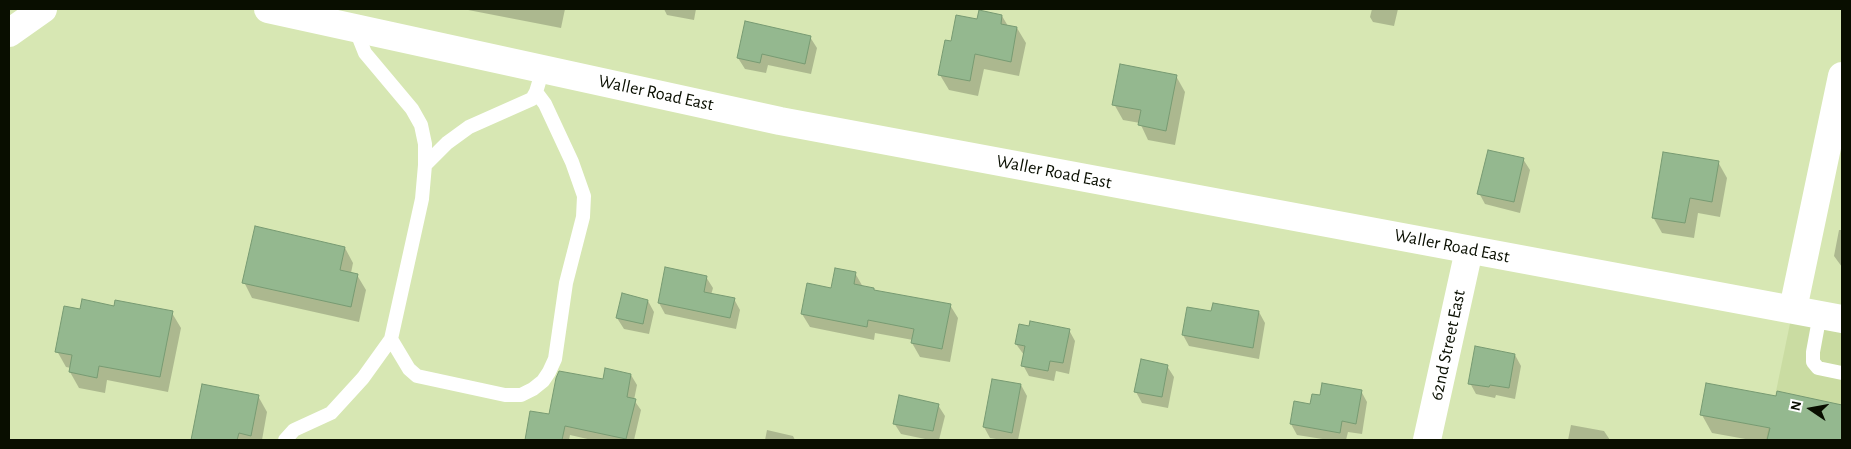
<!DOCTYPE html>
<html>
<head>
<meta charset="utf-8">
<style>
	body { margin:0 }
	#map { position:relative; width:1851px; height:449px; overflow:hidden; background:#d7e7b3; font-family:"Alegreya Sans",sans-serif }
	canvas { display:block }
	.frame { position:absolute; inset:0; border:10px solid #090e00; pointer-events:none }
	.north { position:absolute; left:1786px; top:384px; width:50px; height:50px; -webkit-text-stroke:4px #fff; paint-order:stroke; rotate:282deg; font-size:14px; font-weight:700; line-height:20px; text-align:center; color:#090e00 }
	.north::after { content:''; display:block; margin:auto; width:18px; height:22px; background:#090e00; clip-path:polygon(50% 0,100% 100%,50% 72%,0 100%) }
</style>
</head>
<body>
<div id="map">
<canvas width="1851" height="449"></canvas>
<div class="frame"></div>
<div class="north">N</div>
</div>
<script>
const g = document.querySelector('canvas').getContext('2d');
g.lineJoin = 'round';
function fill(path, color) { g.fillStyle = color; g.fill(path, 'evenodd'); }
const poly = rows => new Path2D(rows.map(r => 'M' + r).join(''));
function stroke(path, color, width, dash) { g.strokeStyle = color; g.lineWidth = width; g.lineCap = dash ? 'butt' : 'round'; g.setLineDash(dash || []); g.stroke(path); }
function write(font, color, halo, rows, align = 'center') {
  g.font = font + ' "Alegreya Sans",sans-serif'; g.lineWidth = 4; g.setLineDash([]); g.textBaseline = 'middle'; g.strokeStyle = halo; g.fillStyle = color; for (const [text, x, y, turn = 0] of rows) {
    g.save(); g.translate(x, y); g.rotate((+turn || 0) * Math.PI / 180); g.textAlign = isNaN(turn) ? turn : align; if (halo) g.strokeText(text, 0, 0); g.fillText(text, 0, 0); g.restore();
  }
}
const built = poly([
	[1793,309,1842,319,1842,440,1766,440]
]);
const shadow = poly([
	[463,9,565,9,561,28],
	[664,9,696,9,694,20,667,15],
	[1372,9,1398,9,1394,26,1373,22,1370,17],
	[1002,16,1008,26,1017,28,1026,43,1019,76,984,69,978,96,949,90,940,75,952,43,978,21],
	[810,37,817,48,811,74,768,65,766,73,745,69,738,58],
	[1176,76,1185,92,1175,145,1148,140,1140,123,1123,120,1114,104],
	[1523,159,1530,170,1520,213,1485,204,1479,193],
	[1718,162,1727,178,1720,217,1698,213,1694,238,1662,233,1653,217],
	[1839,230,1842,230,1842,267,1834,256],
	[345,248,353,263,351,273,357,275,366,290,359,322,252,298,244,282],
	[855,273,863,287,875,291,950,305,958,318,950,362,920,357,912,343,913,340,875,333,874,340,810,327,802,314],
	[706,277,713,288,711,295,734,299,740,310,736,329,665,314,659,303],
	[648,301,654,312,649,334,624,329,617,318],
	[115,307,172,313,181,328,168,392,107,380,105,393,79,388,70,372,71,368,66,367,57,351,81,310],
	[1188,308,1212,312,1259,312,1265,323,1259,359,1189,346,1183,335],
	[1069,330,1075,341,1069,374,1056,371,1054,381,1029,376,1023,365,1024,355,1016,344],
	[1515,355,1521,366,1515,399,1496,395,1495,398,1476,394,1470,383],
	[1167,366,1174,377,1168,408,1142,403,1136,392],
	[631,375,637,385,634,400,641,410,634,440,592,440,570,435,569,440,526,440,532,412,550,416,604,380],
	[203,385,258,396,267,412,262,440,192,440],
	[1021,385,1027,396,1018,440,1002,440,990,438,984,427],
	[1361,391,1367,402,1362,434,1348,432,1346,440,1329,440,1297,435,1291,424,1321,396],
	[1778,393,1842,406,1842,440,1751,440,1712,433,1702,415,1777,398],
	[938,405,945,416,939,440,930,440,901,434,894,423],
	[1571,425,1604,431,1610,440,1568,440],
	[767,430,793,436,795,440,765,440]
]);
const building = poly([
	[979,10,1002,15,1001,24,1017,27,1011,62,975,54,970,81,938,75,945,40,951,41,956,15,977,19,979,10],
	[745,21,811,36,805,64,762,54,760,63,737,58,745,21],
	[1120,64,1177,75,1166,131,1138,125,1141,110,1112,105,1120,64],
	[1488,150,1524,158,1514,202,1477,194,1488,150],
	[1663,152,1719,161,1712,202,1690,198,1685,223,1652,218,1663,152],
	[255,226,345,247,340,270,358,274,351,307,242,283,255,226],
	[665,267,707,276,704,292,735,298,730,318,658,303,665,267],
	[835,268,856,272,854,284,874,288,874,290,951,304,942,349,911,343,914,329,868,320,867,327,801,314,807,283,831,288,835,268],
	[622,293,648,300,643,324,616,318,622,293],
	[82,299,114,306,115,300,173,311,160,377,99,366,97,378,69,372,72,355,55,352,64,306,80,309,82,299],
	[1213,303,1259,311,1253,348,1182,335,1187,307,1211,311,1213,303],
	[1030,321,1070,329,1063,363,1050,361,1048,371,1021,366,1025,346,1015,344,1019,324,1029,326,1030,321],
	[1475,346,1515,354,1509,388,1490,385,1489,387,1468,384,1475,346],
	[1141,359,1168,365,1162,397,1134,392,1141,359],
	[605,368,631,374,627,397,636,399,626,439,565,426,562,440,525,440,530,411,549,414,556,378,559,371,603,379,605,368],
	[992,379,1021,384,1012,433,983,427,992,379],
	[1322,383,1362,390,1356,424,1342,421,1340,433,1290,424,1294,401,1310,404,1312,394,1320,395,1322,383],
	[1706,383,1776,396,1777,391,1842,405,1842,440,1767,440,1770,428,1700,415,1706,383],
	[202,384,259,395,251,436,239,433,237,440,191,440,202,384],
	[899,395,939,404,933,431,893,424,899,395]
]);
const lane = poly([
	[425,165,447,143,469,127,532,99,536,92,543,69],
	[1820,314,1813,352,1813,362,1818,368,1842,373],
	[391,339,409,369,417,376,505,395,521,395,533,389,543,381,549,372,555,359,566,283,583,217,584,196,572,162,545,104,536,92],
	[285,440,294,430,331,413,363,378,391,339,422,199,425,165,425,144,421,125,412,109,365,53,355,28]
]);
const street = poly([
	[9,33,43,9],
	[1793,309,1842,76],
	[1427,440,1469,250]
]);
const secondary = poly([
	[268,9,780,121,1842,319]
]);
const streetNames = [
	["Waller Road East",656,93,12],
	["Waller Road East",1054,172,11],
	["Waller Road East",1452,246,11],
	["62nd Street East",1448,345,-78]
];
fill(built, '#cadca2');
fill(shadow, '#0003');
fill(building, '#94b88f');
stroke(building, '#779a72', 1);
stroke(lane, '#fff', 14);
stroke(street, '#fff', 28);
stroke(secondary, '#fff', 28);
write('18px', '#090e00', '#fff', streetNames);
</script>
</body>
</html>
